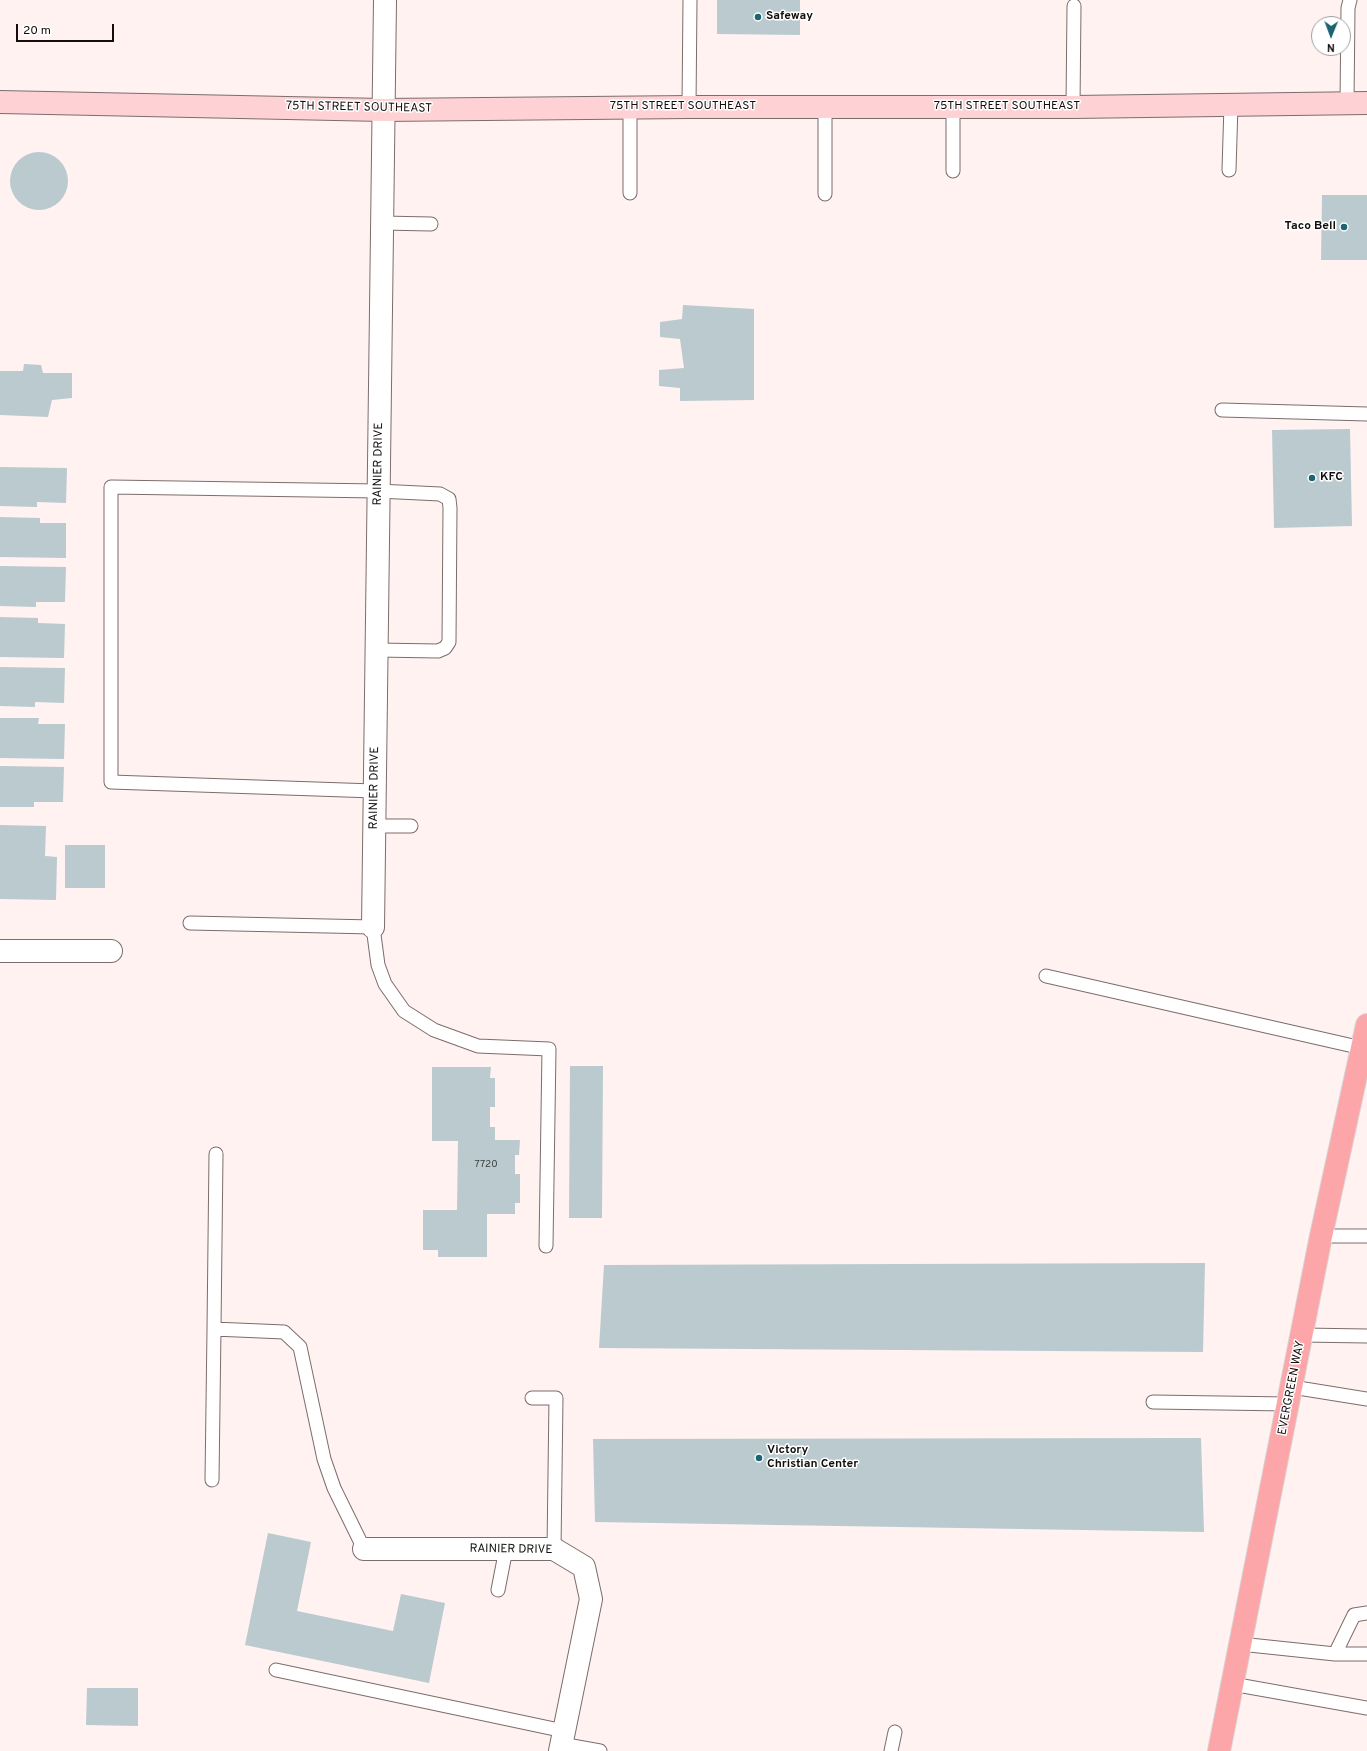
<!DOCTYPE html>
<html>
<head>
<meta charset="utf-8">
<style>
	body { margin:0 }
	#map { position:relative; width:1367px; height:1751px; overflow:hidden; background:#fff2f1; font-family:Overpass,sans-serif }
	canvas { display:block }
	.north { position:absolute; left:1311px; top:16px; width:40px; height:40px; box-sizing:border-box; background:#fff; border:1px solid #a19f9f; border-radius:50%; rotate:181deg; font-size:11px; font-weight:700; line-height:16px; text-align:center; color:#130e0e }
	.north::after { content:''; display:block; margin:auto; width:14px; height:18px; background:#1c6472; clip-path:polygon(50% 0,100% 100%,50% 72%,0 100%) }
	.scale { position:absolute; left:16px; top:24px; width:98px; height:18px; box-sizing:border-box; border:2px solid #130e0e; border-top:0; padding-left:5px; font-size:12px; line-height:14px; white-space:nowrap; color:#130e0e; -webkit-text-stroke:3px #fff; paint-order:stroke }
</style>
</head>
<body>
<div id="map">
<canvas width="1367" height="1751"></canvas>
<div class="north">N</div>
<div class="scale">20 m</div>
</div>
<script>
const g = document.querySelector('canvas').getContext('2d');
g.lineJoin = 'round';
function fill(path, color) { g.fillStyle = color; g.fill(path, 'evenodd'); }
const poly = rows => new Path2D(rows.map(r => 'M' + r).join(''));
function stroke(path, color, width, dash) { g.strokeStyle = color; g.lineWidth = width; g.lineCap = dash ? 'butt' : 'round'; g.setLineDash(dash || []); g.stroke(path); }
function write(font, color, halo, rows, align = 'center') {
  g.font = font + ' Overpass,sans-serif'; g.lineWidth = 3; g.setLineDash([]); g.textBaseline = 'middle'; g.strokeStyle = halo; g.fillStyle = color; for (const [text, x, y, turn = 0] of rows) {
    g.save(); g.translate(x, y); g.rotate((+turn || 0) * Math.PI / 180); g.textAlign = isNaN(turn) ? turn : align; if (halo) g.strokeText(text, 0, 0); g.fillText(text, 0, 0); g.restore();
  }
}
const building = poly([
	[717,0,800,0,800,35,717,34],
	'10 181a29 29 0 1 1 58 0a29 29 0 1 1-58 0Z',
	[1322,195,1367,195,1367,260,1321,260],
	[683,305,754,309,754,400,680,401,680,388,659,386,659,370,684,368,680,339,660,337,660,322,682,319],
	[24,364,41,365,43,373,72,373,72,398,52,400,48,417,0,415,0,371,23,371],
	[1350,429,1352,526,1274,528,1272,430],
	[0,467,67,468,66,503,37,502,37,507,0,506],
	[0,517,40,518,40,523,66,523,66,558,0,557],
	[0,566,66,567,65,602,36,602,36,607,0,606],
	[0,617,38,618,38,623,65,624,64,658,0,657],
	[0,667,65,668,64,703,35,702,35,707,0,706],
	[0,718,39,718,38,724,65,724,64,759,0,758],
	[0,766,64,767,63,802,34,802,34,807,0,807],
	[0,825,46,826,45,856,57,857,56,900,0,899],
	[65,845,105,845,105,888,65,888],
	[570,1066,603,1066,602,1218,569,1218],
	[432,1067,491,1067,490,1078,495,1078,495,1107,490,1107,490,1127,495,1127,495,1140,520,1140,519,1155,515,1155,515,1174,520,1174,520,1203,515,1203,515,1214,487,1214,487,1257,438,1257,438,1250,423,1250,423,1210,457,1210,458,1141,432,1141],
	[1205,1263,1203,1352,599,1348,604,1265],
	[1201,1438,1204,1532,595,1522,593,1439],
	[268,1533,311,1542,297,1611,393,1631,401,1594,445,1603,429,1683,245,1645],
	[87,1688,138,1688,138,1726,86,1725]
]);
const lane = poly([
	[1347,103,1348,8,1350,0],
	[689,107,690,0],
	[1073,107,1074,6],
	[1229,170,1231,105],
	[953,171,953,107],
	[630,193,630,107],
	[825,194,825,107],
	[382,223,431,224],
	[1222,410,1367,414],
	[374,791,111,782,111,487,378,491,440,494,449,499,450,508,449,642,445,648,438,651,376,650],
	[374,826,411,826],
	[190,923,373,927,378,965,385,984,404,1011,434,1030,478,1046,549,1049,546,1246],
	[1046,976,1362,1048],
	[216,1154,214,1329,284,1332,300,1347,324,1459,334,1488,364,1549],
	[1321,1236,1367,1236],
	[1302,1335,1367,1336],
	[1292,1387,1367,1399],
	[532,1398,556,1398,554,1549],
	[1153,1402,1288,1404],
	[212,1480,214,1329],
	[498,1590,506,1549],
	[1240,1644,1335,1654,1354,1615,1367,1613],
	[1335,1654,1367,1654],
	[276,1670,564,1731],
	[1232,1684,1367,1708],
	[561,1744,600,1751],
	[891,1751,895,1732]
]);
const street = poly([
	[373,927,385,0],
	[0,951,111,951],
	[364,1549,554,1549,584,1567,591,1599,560,1751]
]);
const secondary = poly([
	[0,102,383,110,689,107,1073,107,1367,103]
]);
const primary = poly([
	[1219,1751,1321,1236,1367,1025]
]);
const markers = [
	[758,17,4,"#1c6472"],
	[1344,227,4,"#1c6472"],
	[1312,478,4,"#1c6472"],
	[759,1458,4,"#1c6472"]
];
const numberNames = [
	["7720",486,1165]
];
const poiNames = [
	["Safeway",766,17],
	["Taco Bell",1336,227,"right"],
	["KFC",1320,478],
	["Victory",767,1451],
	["Christian Center",767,1465]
];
const streetNames = [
	["75TH STREET SOUTHEAST",683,107],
	["75TH STREET SOUTHEAST",1007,107],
	["75TH STREET SOUTHEAST",359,108,1],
	["RAINIER DRIVE",379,464,-89],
	["RAINIER DRIVE",375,788,-89],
	["EVERGREEN WAY",1292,1388,-79],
	["RAINIER DRIVE",511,1550,1]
];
fill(building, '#bacace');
stroke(lane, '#7c6d6d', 15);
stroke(street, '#7c6d6d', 24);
stroke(secondary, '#7c6d6d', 24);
stroke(primary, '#d5d4d4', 24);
stroke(lane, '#fff', 13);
stroke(street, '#fff', 22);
stroke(secondary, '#fed2d4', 22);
stroke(primary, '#fda6a9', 22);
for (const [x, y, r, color] of markers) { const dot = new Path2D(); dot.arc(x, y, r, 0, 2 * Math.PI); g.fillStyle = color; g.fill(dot); stroke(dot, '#fff', 1.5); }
write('10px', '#3d3d3e', null, numberNames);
write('bold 12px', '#130e0e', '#fff', poiNames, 'left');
write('12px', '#130e0e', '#fff', streetNames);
</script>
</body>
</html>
